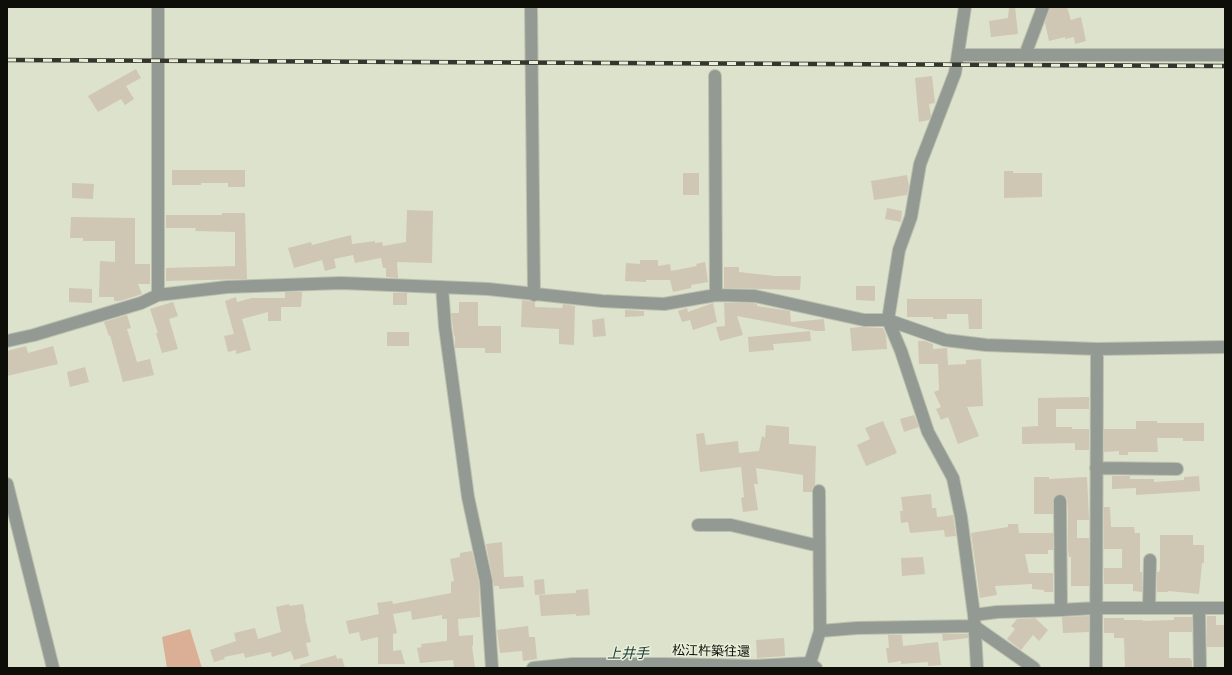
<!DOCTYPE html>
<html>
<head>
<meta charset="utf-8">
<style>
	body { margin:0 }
	#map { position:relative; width:1232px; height:675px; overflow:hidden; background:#dde2cd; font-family:Lato,sans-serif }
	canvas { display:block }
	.frame { position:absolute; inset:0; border:8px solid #0d0e07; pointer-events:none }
</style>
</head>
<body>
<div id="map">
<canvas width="1232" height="675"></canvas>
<div class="frame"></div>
</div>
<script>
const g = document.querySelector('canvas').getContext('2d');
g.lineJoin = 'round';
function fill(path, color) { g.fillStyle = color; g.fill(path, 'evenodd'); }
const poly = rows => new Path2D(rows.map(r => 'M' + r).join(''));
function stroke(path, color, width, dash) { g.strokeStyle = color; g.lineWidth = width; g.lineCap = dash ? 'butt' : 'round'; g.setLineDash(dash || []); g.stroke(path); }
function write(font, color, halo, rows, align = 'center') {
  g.font = font + ' Lato,"Noto Sans JP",sans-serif'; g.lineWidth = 3; g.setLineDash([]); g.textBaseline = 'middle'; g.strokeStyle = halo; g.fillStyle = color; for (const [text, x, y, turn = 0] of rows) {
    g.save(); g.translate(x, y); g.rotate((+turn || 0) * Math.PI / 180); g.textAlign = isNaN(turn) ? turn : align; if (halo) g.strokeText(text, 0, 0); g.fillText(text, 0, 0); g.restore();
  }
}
const green = poly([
	[190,629,202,668,167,668,162,637]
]);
const building = poly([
	[1009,7,1015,7,1018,34,991,37,989,21,1008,18],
	[1050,7,1067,7,1071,20,1081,17,1086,41,1075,44,1074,37,1065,39,1065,37,1049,41,1045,23],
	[136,69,141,78,126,86,134,99,125,105,121,99,98,112,88,96],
	[932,76,935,103,929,104,931,116,929,120,919,122,915,78],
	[172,170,245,170,245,187,228,187,228,183,201,183,201,185,172,185],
	[1004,171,1013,171,1013,173,1042,173,1042,197,1004,198],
	[683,173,699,173,699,195,683,195],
	[907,175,909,186,907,195,874,200,871,181],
	[72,183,94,184,93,199,72,198],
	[887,208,902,211,901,222,885,219],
	[407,210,433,211,432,263,397,262,398,278,386,277,386,268,383,268,381,258,355,263,353,255,334,259,336,268,325,271,322,260,294,268,288,248,311,242,312,245,351,235,352,244,375,241,375,243,382,242,383,246,406,242],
	[222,213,245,213,247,279,166,281,166,268,235,266,235,232,195,231,196,228,166,228,166,215,222,215],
	[71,217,135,218,135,264,150,264,150,284,138,284,142,294,120,301,114,301,114,297,99,297,100,261,115,262,115,241,83,241,83,238,70,238],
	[640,260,658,260,658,266,670,264,671,271,697,266,696,264,705,262,708,282,691,285,691,288,673,292,670,280,646,280,646,282,625,281,626,263,640,264],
	[724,267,739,267,739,272,775,276,801,276,800,290,724,288],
	[856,286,875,286,875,301,856,300],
	[69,288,92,289,92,303,69,302],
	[285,292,302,292,301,307,281,307,281,321,268,321,268,312,242,319,251,350,236,354,236,350,228,352,224,336,234,334,225,301,236,297,237,302,252,298,285,298],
	[393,293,407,293,407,305,393,305],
	[907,299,982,299,982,329,969,329,968,314,947,314,947,319,933,319,933,317,907,317],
	[522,300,535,302,535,307,562,308,563,304,575,306,574,345,559,344,559,329,521,327],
	[173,302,178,316,169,319,178,349,162,353,156,333,158,333,150,309],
	[459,302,478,302,478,326,501,326,501,353,485,353,485,348,455,348,455,336,454,336,451,313,459,313],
	[713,303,717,322,693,330,690,320,682,322,678,311,687,308,688,312],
	[724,303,754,303,757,304,757,306,790,311,791,322,824,319,825,331,816,331,737,316,743,335,720,341,716,327,725,326],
	[625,310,644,311,644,316,625,317],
	[127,315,131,328,127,329,137,362,150,359,154,375,123,382,110,335,109,336,104,322],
	[604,318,606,336,593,337,592,320],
	[861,327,883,328,886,335,887,349,852,351,850,328],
	[810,331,811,341,773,344,774,350,749,352,748,337],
	[387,332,409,332,409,346,387,346],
	[918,341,925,341,933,344,933,349,947,348,948,365,966,364,966,360,981,359,983,406,967,407,979,436,958,444,948,417,941,420,936,409,941,407,934,392,939,390,938,364,919,364],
	[26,346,28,353,53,346,58,364,7,376,7,351],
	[85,367,89,382,70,387,67,372],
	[1089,397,1089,409,1056,409,1056,427,1072,427,1072,429,1089,429,1089,450,1075,450,1075,443,1022,444,1022,427,1038,426,1038,398],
	[914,415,919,427,904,432,900,419],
	[883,421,897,453,866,466,857,445,870,439,865,428],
	[1136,421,1157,421,1157,423,1204,423,1204,441,1183,441,1183,438,1157,438,1158,452,1128,452,1128,455,1119,455,1119,451,1104,452,1104,429,1136,429],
	[766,425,789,427,789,444,816,446,815,485,812,488,812,492,803,492,803,475,756,468,758,484,754,484,758,510,743,512,741,498,744,497,741,467,700,472,696,434,704,433,706,445,738,441,739,453,759,451,762,436,765,438],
	[1112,476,1130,476,1130,479,1154,479,1154,482,1184,480,1184,477,1199,476,1200,491,1136,495,1136,488,1112,489],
	[1034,477,1049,477,1049,479,1087,477,1089,520,1077,520,1077,538,1089,538,1089,586,1071,586,1071,557,1069,557,1068,550,1068,514,1067,498,1060,494,1054,497,1053,514,1034,514],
	[931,494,932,508,936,508,937,517,953,515,956,536,945,537,944,530,910,533,908,522,901,523,900,511,903,511,901,497],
	[1104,507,1110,507,1111,527,1134,527,1135,533,1140,533,1140,572,1142,572,1142,592,1133,591,1133,584,1104,584,1104,568,1122,568,1122,549,1104,549],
	[1008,524,1018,524,1019,533,1053,533,1053,550,1048,550,1048,554,1025,554,1029,573,1053,573,1053,592,1044,592,1044,590,1032,589,1032,584,995,586,997,595,980,598,971,533,1008,527],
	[1160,535,1193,535,1193,545,1204,545,1204,563,1202,563,1199,594,1169,591,1167,592,1157,592,1157,572,1159,572,1160,569],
	[502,542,504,577,523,576,524,587,499,589,499,586,494,586,486,544],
	[472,551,479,582,480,617,458,619,459,636,473,635,473,646,472,646,475,668,454,668,453,660,420,663,417,648,422,647,421,644,447,641,447,619,442,619,442,615,412,620,411,611,393,614,397,633,393,634,393,651,401,650,405,664,378,664,378,637,361,641,359,632,349,634,346,621,379,614,377,603,392,601,393,604,451,593,451,582,454,581,450,559,460,557,460,553],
	[923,557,925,574,902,576,901,558],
	[544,579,545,594,535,595,534,580],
	[588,589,590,615,576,616,576,614,541,616,539,595,576,593,576,590],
	[289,604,290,606,303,604,306,618,305,618,311,642,306,643,309,656,294,660,291,651,272,657,271,652,245,658,244,653,224,657,225,659,214,662,210,650,236,641,234,633,255,628,258,639,281,632,276,607],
	[1089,616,1089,632,1063,633,1062,617],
	[1207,616,1216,616,1216,625,1225,625,1224,647,1207,647],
	[1174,617,1192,617,1192,632,1169,632,1169,658,1190,658,1192,661,1192,668,1125,668,1124,638,1114,638,1114,633,1104,633,1104,618,1124,618,1124,620,1143,620,1143,621,1174,620],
	[1035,618,1048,630,1039,641,1033,635,1021,650,1007,639,1015,629,1011,626,1017,619],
	[528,626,529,637,535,637,537,659,523,661,522,651,500,653,497,630],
	[942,634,968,634,968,638,943,641],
	[888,635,902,635,903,646,938,642,941,665,928,666,928,662,901,664,901,661,888,663,886,648,889,648],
	[784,638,785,656,757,658,756,640],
	[336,655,337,659,342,658,345,668,300,668,300,665]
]);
const minor = poly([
	[158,7,158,295],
	[531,7,534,295],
	[965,7,955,73,920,164,911,217,899,250,888,320,901,351,928,432,953,478,961,517,974,615,977,668],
	[958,55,1225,55],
	[1025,55,1043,7],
	[715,76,716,295],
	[442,287,445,327,468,497,486,581,492,668],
	[7,341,34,335,141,303,158,295,227,287,341,283,488,289,602,301,664,304,716,295,755,296,864,320,888,320,945,340,986,345,1097,349,1225,347],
	[1096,468,1177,469],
	[7,484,53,668],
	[819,491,820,631],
	[1060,501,1061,610],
	[698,525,731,525,819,546],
	[1149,607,1150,560],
	[1199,608,1200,668],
	[974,615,997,612,1061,610,1096,608,1225,608],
	[810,663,820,631,857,628,974,626,1034,668],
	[533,668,573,664,665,664,754,666,810,663,816,668],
	[1096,668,1097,349]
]);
const rail = poly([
	[7,60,1225,66]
]);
const streetNames = [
	["松江杵築往還",711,651,1]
];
const waterNames = [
	["上井手",628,653]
];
fill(green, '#daaf95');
fill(building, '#cfc6b3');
stroke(minor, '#bcc0ad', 14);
stroke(minor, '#939a94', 12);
stroke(rail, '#34352c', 4.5);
stroke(rail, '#eaefda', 3, [9]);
write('13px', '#0d0e07', '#eaefda', streetNames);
write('italic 14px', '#173b36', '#eaefda', waterNames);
</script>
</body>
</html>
